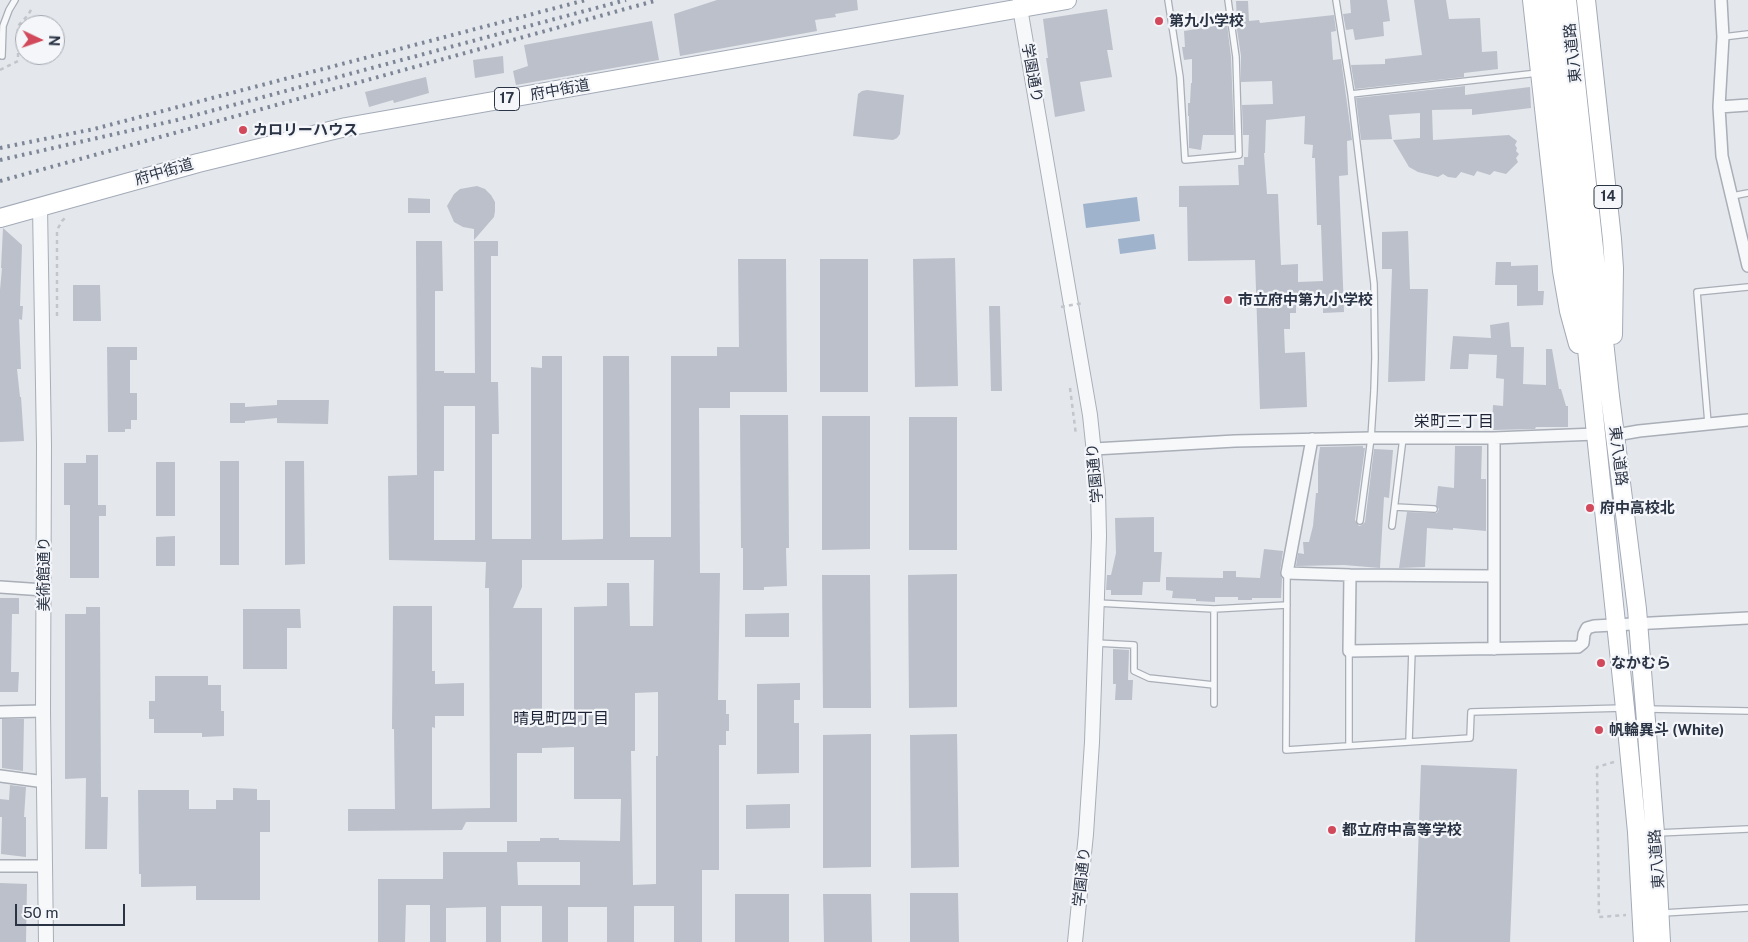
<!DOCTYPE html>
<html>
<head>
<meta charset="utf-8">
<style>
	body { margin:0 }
	#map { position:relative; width:1748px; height:942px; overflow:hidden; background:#e4e7ec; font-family:"Public Sans",sans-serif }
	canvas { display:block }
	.north { position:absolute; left:15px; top:15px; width:50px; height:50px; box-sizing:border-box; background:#f4f6f9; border:1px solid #a4a8b1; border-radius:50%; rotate:93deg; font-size:14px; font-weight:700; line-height:20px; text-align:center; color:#2b3445 }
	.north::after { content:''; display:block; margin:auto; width:18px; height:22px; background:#d1495b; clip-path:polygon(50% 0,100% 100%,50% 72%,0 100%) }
	.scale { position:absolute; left:15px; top:904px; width:110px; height:22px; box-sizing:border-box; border:2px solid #2b3445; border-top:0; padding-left:6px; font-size:15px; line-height:18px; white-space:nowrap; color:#2b3445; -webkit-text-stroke:4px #f4f6f9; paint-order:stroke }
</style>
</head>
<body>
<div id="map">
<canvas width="1748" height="942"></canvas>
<div class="north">N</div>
<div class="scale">50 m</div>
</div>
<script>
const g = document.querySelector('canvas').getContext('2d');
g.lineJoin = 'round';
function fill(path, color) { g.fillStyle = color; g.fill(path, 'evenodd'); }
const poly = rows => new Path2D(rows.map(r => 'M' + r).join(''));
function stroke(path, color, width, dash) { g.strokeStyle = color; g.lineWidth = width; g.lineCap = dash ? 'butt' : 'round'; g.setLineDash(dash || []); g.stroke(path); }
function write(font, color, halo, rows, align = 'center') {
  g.font = font + ' "Public Sans","Noto Sans JP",sans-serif'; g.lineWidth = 4.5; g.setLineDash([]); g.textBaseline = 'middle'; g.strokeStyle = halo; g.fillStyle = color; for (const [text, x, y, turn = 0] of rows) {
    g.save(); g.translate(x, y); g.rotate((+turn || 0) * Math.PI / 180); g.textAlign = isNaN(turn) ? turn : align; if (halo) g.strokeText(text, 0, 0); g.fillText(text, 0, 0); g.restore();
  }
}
const water = poly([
	[1137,197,1140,221,1086,228,1083,204],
	[1154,234,1156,249,1120,254,1118,239]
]);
const building = poly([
	[717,0,857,0,858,10,835,14,836,17,815,20,817,31,680,56,674,14],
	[1350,0,1387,0,1390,21,1383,22,1384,36,1355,40,1353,29,1346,30,1343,14,1351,13],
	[1414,0,1446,0,1449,19,1480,18,1482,52,1497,51,1498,69,1464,73,1464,77,1355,89,1351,65,1385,64,1385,59,1422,55],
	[1236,1,1248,1,1249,21,1259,20,1260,23,1334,15,1336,31,1331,32,1333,60,1341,59,1352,140,1347,141,1348,175,1339,176,1344,312,1323,313,1323,296,1296,297,1296,313,1290,313,1290,329,1284,329,1285,353,1305,352,1307,407,1260,409,1255,260,1188,261,1187,207,1179,207,1179,186,1239,185,1238,165,1244,165,1244,157,1248,157,1249,135,1243,135,1242,105,1273,104,1272,81,1241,82,1241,56,1236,23,1237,22],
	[1305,116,1304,144,1313,145,1312,158,1315,158,1317,225,1321,225,1323,281,1298,282,1298,264,1281,265,1278,194,1267,194,1264,153,1265,153,1266,120],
	[1107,9,1113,50,1107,50,1112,77,1080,82,1085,111,1055,117,1046,58,1048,58,1043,19],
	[652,21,659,60,516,85,513,71,528,66,524,45],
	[1227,24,1231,57,1234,135,1203,135,1201,150,1189,148,1189,116,1188,116,1188,103,1190,103,1191,83,1192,83,1192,59,1184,60,1182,47,1185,47,1184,31],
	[503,56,504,73,475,78,473,60],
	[426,77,429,93,394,103,393,100,369,107,365,92],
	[1465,86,1465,95,1530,87,1531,108,1472,115,1472,109,1432,110,1433,140,1509,135,1517,141,1515,145,1517,148,1516,151,1519,154,1516,158,1518,162,1506,174,1494,171,1490,175,1477,171,1474,176,1461,172,1456,178,1448,177,1443,174,1438,177,1418,172,1409,167,1393,140,1420,138,1420,113,1389,115,1392,139,1361,140,1356,98],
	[867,90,904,95,900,134,897,138,893,140,853,136,858,94,862,91],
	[477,186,485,189,491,195,495,202,495,211,494,217,474,240,474,229,463,227,454,222,447,206,454,194,460,189],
	[408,198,430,199,430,213,408,213],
	[3,228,22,245,20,306,23,306,22,320,19,319,21,369,17,369,20,397,21,397,24,441,0,442,0,290,2,268,1,268],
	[1408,231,1410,289,1428,289,1425,381,1388,382,1392,269,1382,269,1382,232],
	[416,241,442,241,443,291,435,291,435,371,444,371,444,373,475,373,474,241,498,241,498,256,491,256,491,382,498,382,499,434,492,434,492,539,531,539,531,367,542,368,542,356,562,356,562,540,603,539,603,356,629,356,630,537,671,537,671,356,717,356,717,347,739,347,738,259,786,259,787,392,730,392,730,408,699,408,700,573,720,573,718,700,726,700,726,714,729,714,729,731,726,731,726,745,719,745,719,870,702,870,702,942,674,942,674,906,634,906,634,942,607,942,607,907,568,907,568,942,542,942,542,906,501,906,501,942,486,942,486,907,446,908,446,942,430,942,430,905,406,905,405,942,378,942,378,879,443,879,443,852,507,852,507,841,540,841,540,838,559,838,559,840,620,841,621,799,574,799,574,747,542,748,542,753,517,753,517,822,466,822,462,830,348,831,348,809,395,809,394,729,392,729,393,606,432,606,432,671,435,671,435,684,464,683,464,716,435,716,435,728,432,727,432,809,490,808,489,588,485,588,486,562,389,560,388,476,417,475],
	[444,406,475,406,475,540,434,540,434,471,444,471],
	[522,560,654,560,653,626,630,626,629,583,607,583,607,606,574,607,574,725,542,726,542,608,513,608,522,587],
	[658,692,658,756,656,756,656,884,633,885,631,751,635,751,635,693],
	[517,862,580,862,580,885,518,885],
	[955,258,958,386,915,387,913,259],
	[820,259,868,259,868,392,820,392],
	[1496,262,1511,262,1511,266,1538,265,1538,291,1544,291,1543,305,1517,306,1517,285,1495,285],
	[73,285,100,285,101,321,73,321],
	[989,306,1000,306,1002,391,991,391],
	[1509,322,1511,347,1524,347,1523,384,1546,385,1546,349,1552,349,1559,389,1561,389,1566,406,1568,406,1568,427,1536,427,1535,429,1492,430,1493,405,1503,406,1504,379,1496,378,1497,355,1469,354,1468,369,1450,369,1453,336,1491,338,1490,325],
	[107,347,137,347,137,360,130,360,130,393,137,393,137,420,131,420,131,429,125,429,125,432,108,432],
	[277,400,329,400,328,424,277,423,277,418,245,421,245,423,230,423,230,403,245,403,245,407,277,405],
	[740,415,788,415,789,548,786,548,787,586,764,587,764,590,743,590,743,548,741,548],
	[822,416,870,416,870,549,822,550],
	[909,417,957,417,957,550,909,550],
	[1363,446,1363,448,1365,448,1355,520,1359,526,1362,525,1365,522,1374,449,1393,450,1389,498,1384,497,1380,568,1344,565,1296,566,1298,553,1304,554,1303,542,1309,542,1313,526,1316,493,1318,493,1318,463,1320,447],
	[1455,446,1482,446,1481,479,1486,479,1486,531,1453,528,1453,530,1427,528,1425,567,1399,568,1407,512,1437,513,1439,509,1436,505,1438,486,1454,488],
	[86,455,98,455,98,505,106,505,106,516,99,516,99,578,70,578,70,505,64,505,64,463,86,463],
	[220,461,239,461,239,565,220,565],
	[285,461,304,461,305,564,285,565],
	[156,462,175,462,175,516,156,516],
	[1154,517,1154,552,1162,552,1160,582,1143,582,1142,595,1111,595,1111,590,1106,590,1107,575,1111,575,1116,553,1115,518],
	[175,536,175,566,156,566,156,537],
	[1264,549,1283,551,1280,572,1282,579,1281,598,1252,598,1252,600,1238,600,1238,597,1215,597,1215,602,1196,601,1196,599,1172,598,1173,591,1166,590,1166,577,1223,578,1223,571,1236,571,1236,577,1260,578],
	[957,574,957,707,909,708,908,575],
	[822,575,870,575,871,708,823,708],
	[0,598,19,598,19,614,12,614,11,672,19,672,18,692,0,692],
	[86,607,100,607,101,797,108,797,107,849,85,849,86,778,65,779,65,614,86,614],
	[243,609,300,609,301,628,287,628,287,669,243,669],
	[789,613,789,637,745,637,745,614],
	[1113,649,1129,650,1128,680,1133,680,1132,700,1115,700,1116,684,1113,684],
	[155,676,208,676,208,685,221,685,221,711,224,711,224,736,202,737,202,733,154,733,154,719,149,719,149,701,155,701],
	[800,683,800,700,794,700,794,723,799,723,799,773,757,774,757,684],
	[2,719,24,719,23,771,2,768],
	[871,734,871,867,823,868,823,735],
	[957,734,959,867,911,868,910,735],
	[1421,765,1517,769,1510,942,1415,942],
	[10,785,26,787,24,817,26,817,26,857,1,854,2,817,0,817,0,799,9,800],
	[233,788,257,789,257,800,270,800,270,832,260,832,260,900,196,900,196,886,141,887,141,874,139,874,138,790,189,790,189,809,216,809,216,800,233,800],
	[790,804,790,828,746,829,746,805],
	[0,883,27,884,26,942,0,942],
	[910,893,958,893,959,942,910,942],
	[735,894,789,894,789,942,735,942],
	[823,894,871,894,872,942,824,942]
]);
const path = poly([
	[0,70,18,61,18,26,28,15,32,8],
	[57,316,57,230,62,221,66,217],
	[1070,388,1076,435],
	[1614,762,1597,767,1599,917,1626,915]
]);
const service = poly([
	[1168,0,1180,77,1185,160,1239,155,1236,57,1228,0],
	[1336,0,1351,94,1374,284,1375,358,1374,391,1371,438,1360,521],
	[1723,37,1748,34],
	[2,56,3,26,9,10,15,0],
	[1351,94,1538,73],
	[1732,196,1748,193],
	[1708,423,1697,292,1748,287],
	[1395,507,1434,509],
	[1392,526,1403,438],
	[1287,573,1286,750,1470,738,1471,712,1624,708],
	[1097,603,1214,609,1287,605],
	[1096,643,1134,645,1134,671,1149,678,1214,685],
	[1214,704,1214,609],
	[1647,709,1748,711],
	[1409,741,1412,650],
	[1349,745,1349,651],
	[1657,833,1748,829],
	[1663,913,1748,908]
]);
const minor = poly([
	[1721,0,1723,37,1719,107,1722,156,1748,266],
	[1719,107,1748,105],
	[1616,435,1639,431,1748,420],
	[1312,439,1287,573,1350,575,1493,576],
	[1094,449,1235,441,1371,438,1494,438,1596,434],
	[1350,575,1349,651,1578,647,1583,643,1584,634,1587,628,1594,626,1748,618],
	[0,587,44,590],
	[1494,649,1494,438],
	[0,712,43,711],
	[0,776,45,782],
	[0,866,45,866]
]);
const tertiary = poly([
	[1020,0,1020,8,1090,415,1098,491,1099,536,1092,742,1086,834,1075,942],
	[40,207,44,445,43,711,46,942]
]);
const primary = poly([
	[1532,0,1562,271,1569,311,1578,344],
	[1550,0,1625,708,1637,832,1643,942],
	[1567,0,1610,396,1637,609,1655,833,1661,942],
	[1586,0,1612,239,1614,268,1613,335],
	[0,218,198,163,346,127,1067,0]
]);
const rail = poly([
	[0,148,94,129,586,0],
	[0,160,177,120,626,0],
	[0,181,658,0]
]);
const pathBridge = poly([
	[1061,307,1083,303]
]);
const markers = [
	[1159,21,5,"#d1495b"],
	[243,130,5,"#d1495b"],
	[1228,300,5,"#d1495b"],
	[1590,508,5,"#d1495b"],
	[1601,663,5,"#d1495b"],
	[1599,730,5,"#d1495b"],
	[1332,830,5,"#d1495b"]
];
const shields = [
	[507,99,25],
	[1608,197,28]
];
const shieldNames = [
	["17",507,99],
	["14",1608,197]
];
const poiNames = [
	["第九小学校",1169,21],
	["カロリーハウス",253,130],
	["市立府中第九小学校",1238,300],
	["府中高校北",1600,508],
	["なかむら",1611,663],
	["帆輪異斗 (White)",1609,730],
	["都立府中高等学校",1342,830]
];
const streetNames = [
	["東八道路",1573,53,-96],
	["学園通り",1032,73,80],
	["府中街道",560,90,-10],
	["府中街道",164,172,-16],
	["東八道路",1618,456,83],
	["学園通り",1095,473,-95],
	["美術館通り",44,574,-90],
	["東八道路",1657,859,-94],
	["学園通り",1082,877,-84]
];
const neighbourhoodNames = [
	["栄町三丁目",1454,422],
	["晴見町四丁目",561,719]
];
fill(water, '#9fb4cc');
fill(building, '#bbc0ca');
stroke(service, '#a9aeb7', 8);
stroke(minor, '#a9aeb7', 14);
stroke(tertiary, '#a9aeb7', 16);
stroke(primary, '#a3abb8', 20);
stroke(path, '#c2c5cb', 2.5, [4, 4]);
stroke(service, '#f7f8fa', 5.5);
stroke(minor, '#f7f8fa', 11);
stroke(tertiary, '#f7f8fa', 14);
stroke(primary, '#fff', 18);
stroke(rail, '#7d8696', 4, [2.5, 5]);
stroke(pathBridge, '#c2c5cb', 2.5, [4, 4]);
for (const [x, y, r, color] of markers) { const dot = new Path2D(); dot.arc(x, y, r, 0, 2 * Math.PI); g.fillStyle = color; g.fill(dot); stroke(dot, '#f4f6f9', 2); }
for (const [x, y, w] of shields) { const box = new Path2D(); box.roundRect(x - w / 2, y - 11.5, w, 23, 4); g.fillStyle = '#f4f6f9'; g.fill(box); stroke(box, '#2b3445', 1); }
write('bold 14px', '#2b3445', null, shieldNames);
write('bold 15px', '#2b3445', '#f4f6f9', poiNames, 'left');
write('15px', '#2b3445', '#f4f6f9', streetNames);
write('16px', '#1d2536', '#f4f6f9', neighbourhoodNames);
</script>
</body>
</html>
